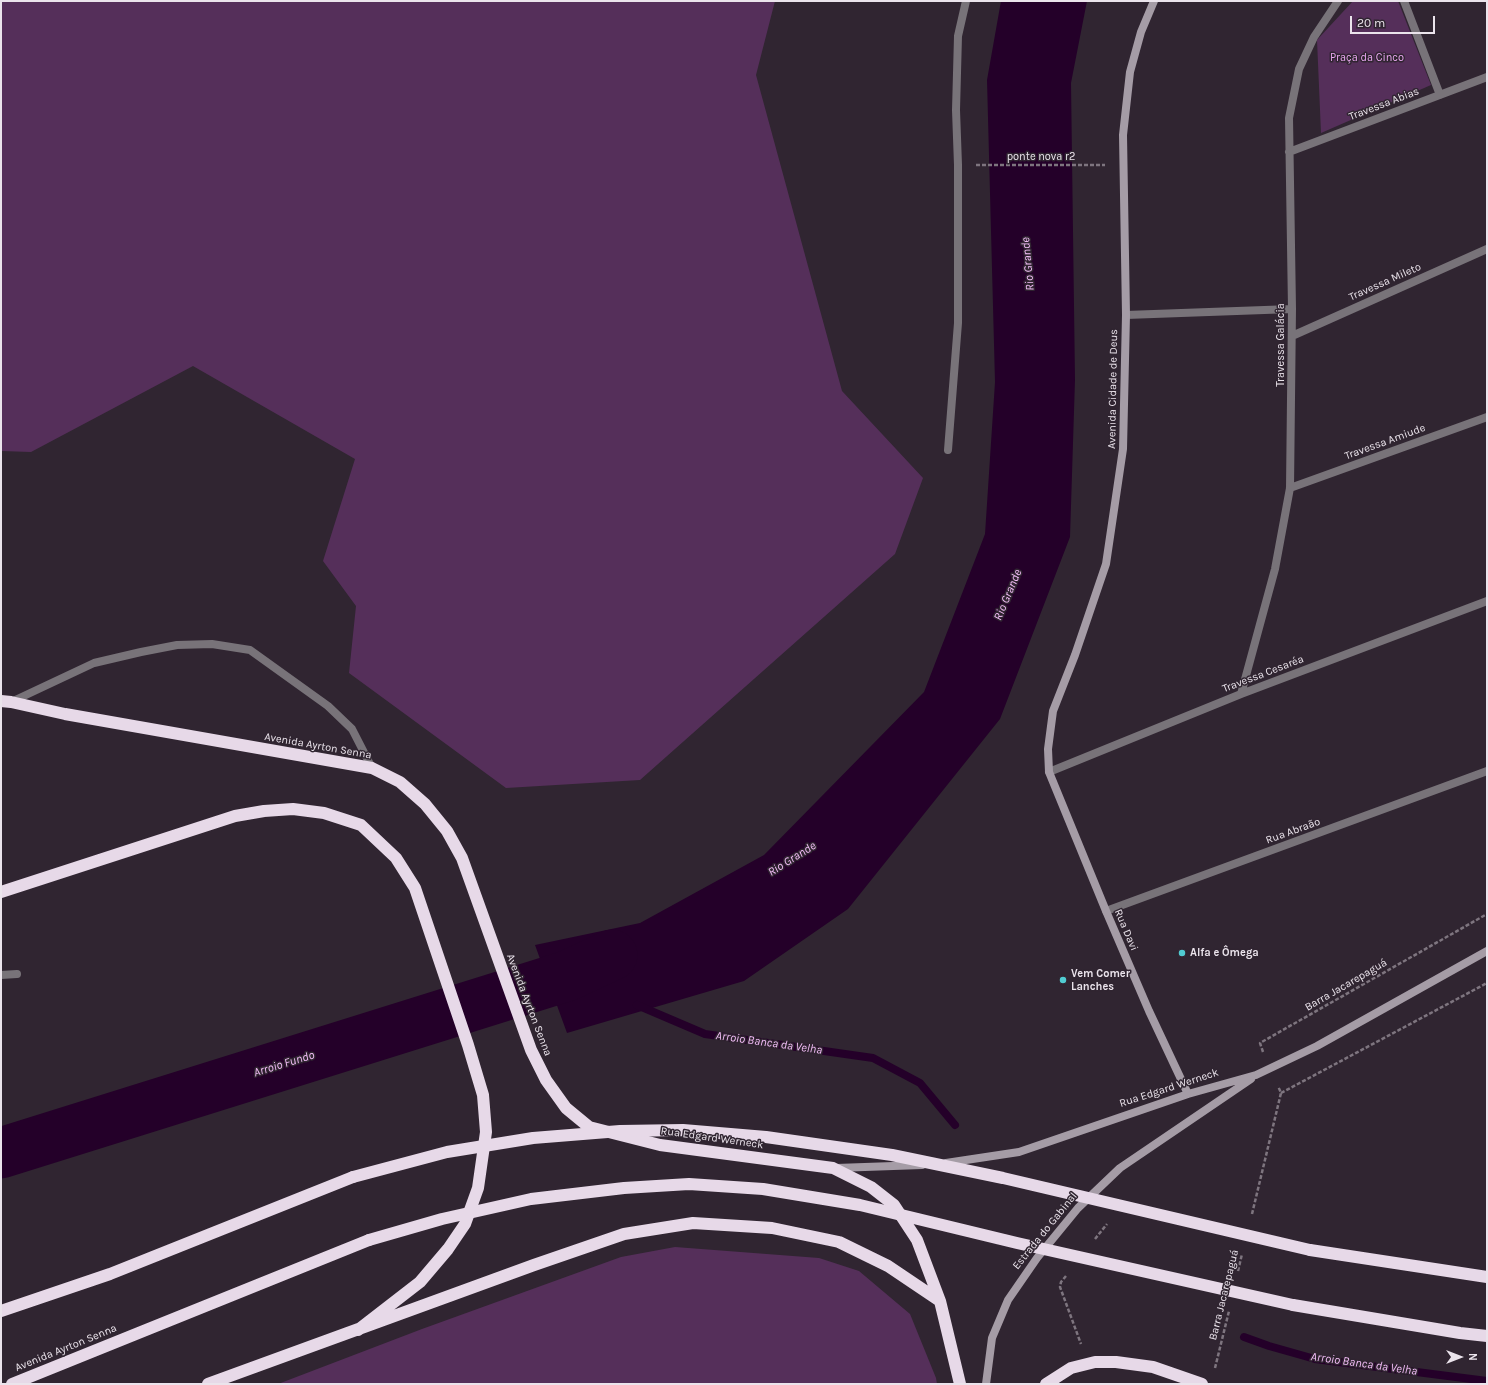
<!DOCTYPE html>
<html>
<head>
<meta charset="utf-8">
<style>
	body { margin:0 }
	#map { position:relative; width:1488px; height:1385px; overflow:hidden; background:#302531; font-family:Karla,sans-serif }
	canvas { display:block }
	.frame { position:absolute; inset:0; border:2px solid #ebe4ec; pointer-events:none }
	.north { position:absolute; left:1440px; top:1337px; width:40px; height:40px; -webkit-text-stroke:3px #302531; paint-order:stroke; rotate:90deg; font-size:11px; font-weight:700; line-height:16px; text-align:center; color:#ebe4ec }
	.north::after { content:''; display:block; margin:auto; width:14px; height:18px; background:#ebe4ec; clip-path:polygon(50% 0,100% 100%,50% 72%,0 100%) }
	.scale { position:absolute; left:1350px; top:16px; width:85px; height:18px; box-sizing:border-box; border:2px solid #ebe4ec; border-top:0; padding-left:5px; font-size:12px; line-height:14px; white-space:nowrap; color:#ebe4ec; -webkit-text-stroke:3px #302531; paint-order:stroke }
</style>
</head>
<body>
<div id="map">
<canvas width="1488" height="1385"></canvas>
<div class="frame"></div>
<div class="north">N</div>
<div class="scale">20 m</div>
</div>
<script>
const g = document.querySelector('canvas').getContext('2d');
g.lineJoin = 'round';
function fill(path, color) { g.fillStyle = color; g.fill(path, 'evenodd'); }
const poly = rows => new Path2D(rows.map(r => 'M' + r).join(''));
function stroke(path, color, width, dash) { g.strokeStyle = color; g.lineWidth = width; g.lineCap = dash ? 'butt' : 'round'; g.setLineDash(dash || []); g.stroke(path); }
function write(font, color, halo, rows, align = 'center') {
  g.font = font + ' Karla,sans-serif'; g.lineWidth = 3; g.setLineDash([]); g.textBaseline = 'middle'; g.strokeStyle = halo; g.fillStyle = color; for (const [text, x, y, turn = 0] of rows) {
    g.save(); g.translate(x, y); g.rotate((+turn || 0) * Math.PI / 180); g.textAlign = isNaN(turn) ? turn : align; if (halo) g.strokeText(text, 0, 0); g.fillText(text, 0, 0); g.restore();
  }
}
const green = poly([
	[1,1,775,1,756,75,842,391,923,478,895,554,640,780,506,788,349,673,356,606,323,561,355,459,193,366,31,452,1,451],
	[1353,1,1398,1,1431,85,1321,133,1317,40],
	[675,1247,819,1258,859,1271,910,1314,936,1378,937,1384,278,1384,422,1329,621,1257]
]);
const water = poly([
	[1001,1,1087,1,1071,83,1075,380,1070,537,1000,719,848,909,744,981,567,1033,535,945,640,923,764,855,924,692,985,534,995,382,987,80]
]);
const stream = poly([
	[637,1005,705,1034,873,1058,920,1083,955,1125],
	[1244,1337,1269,1346,1315,1359,1487,1381]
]);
const river = poly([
	[1,1153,567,976,612,955]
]);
const path = poly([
	[976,165,1105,165],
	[1263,1052,1260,1043,1487,914],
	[1281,1093,1487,983],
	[1252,1214,1281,1093,1278,1086],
	[1095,1239,1107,1224],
	[1238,1271,1242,1254],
	[1066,1276,1061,1282,1060,1287,1081,1344],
	[1215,1368,1229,1311]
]);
const lane = poly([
	[11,702,94,663,141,652,177,645,212,644,250,650,328,706,352,729,372,768],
	[1,975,17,974]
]);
const street = poly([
	[1404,1,1440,95],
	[1289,152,1487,77],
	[1126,315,1292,309],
	[1292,336,1487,249],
	[948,450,958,323,958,165,956,110,958,36,966,1],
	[1290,488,1487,417],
	[1241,694,1275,569,1290,488,1292,309,1289,118,1299,69,1314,37,1338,1],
	[1049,772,1241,694,1487,601],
	[1106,911,1487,771]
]);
const secondary = poly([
	[1154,1,1141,32,1130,72,1123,135,1126,315,1123,449,1106,564,1075,655,1053,711,1048,749,1049,772,1106,911,1149,1011,1188,1094],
	[946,1163,1019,1152,1188,1094,1256,1075,1317,1046,1487,951],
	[836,1168,922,1165],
	[986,1384,992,1338,1008,1300,1037,1258,1078,1208,1120,1168,1251,1079]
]);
const highway = poly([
	[1,701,11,702,65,714,372,768,400,782,425,804,447,831,462,858,531,1050,546,1080,566,1108,589,1127,660,1145,833,1168,871,1187,894,1205,917,1240,940,1301,960,1384],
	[1,892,235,816,264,811,293,809,324,813,361,825,396,858,415,888,468,1045,483,1095,486,1132,478,1188,465,1224,448,1249,420,1282,358,1330],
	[1310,1250,1487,1277],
	[1293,1305,1460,1333,1487,1336],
	[1,1311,110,1274,353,1177],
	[12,1384,369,1240],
	[208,1384,534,1265,624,1234,693,1223,772,1228,839,1242,888,1266,940,1301],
	[1046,1384,1071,1368,1095,1362,1116,1362,1153,1367,1202,1384]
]);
const highwayBridge = poly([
	[353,1177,447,1152,533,1138,620,1131,683,1130,766,1137,892,1155,1003,1178,1310,1250],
	[369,1240,442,1219,531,1199,624,1188,689,1184,763,1189,860,1205,1017,1243,1293,1305]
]);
const markers = [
	[1182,953,4,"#51ccd2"],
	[1063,980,4,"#51ccd2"]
];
const parkNames = [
	["Praça da Cinco",1367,58]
];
const streetNames = [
	["Travessa Abias",1384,104,-21],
	["ponte nova r2",1041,157],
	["Travessa Mileto",1385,282,-24],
	["Travessa Galácia",1281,345,-90],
	["Avenida Cidade de Deus",1113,389,-89],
	["Travessa Amiude",1385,442,-20],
	["Travessa Cesaréa",1263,674,-21],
	["Avenida Ayrton Senna",318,746,10],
	["Rua Abraão",1293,831,-20],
	["Rua Davi",1126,930,67],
	["Barra Jacarepaguá",1346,985,-30],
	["Avenida Ayrton Senna",529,1005,69],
	["Rua Edgard Werneck",1169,1088,-18],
	["Rua Edgard Werneck",712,1138,8],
	["Estrada do Gabinal",1045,1231,-51],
	["Barra Jacarepaguá",1224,1295,-76],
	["Avenida Ayrton Senna",66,1348,-22]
];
const poiNames = [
	["Alfa e Ômega",1190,953],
	["Vem Comer",1071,974],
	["Lanches",1071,987]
];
const waterNames = [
	["Rio Grande",1028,264,-95],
	["Rio Grande",1008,595,-67],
	["Rio Grande",792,859,-32],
	["Arroio Banca da Velha",769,1043,8],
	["Arroio Fundo",284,1064,-17],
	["Arroio Banca da Velha",1364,1364,8]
];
fill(green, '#552f5a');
fill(water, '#240029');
stroke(stream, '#240029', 8);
stroke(river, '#240029', 51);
stroke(path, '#7e757f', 2.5, [4, 2]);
stroke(lane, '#787379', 8);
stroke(street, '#787379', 8);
stroke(secondary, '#a59ca6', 8);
stroke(highway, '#e7d9e8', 12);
stroke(highwayBridge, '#e7d9e8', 12);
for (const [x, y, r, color] of markers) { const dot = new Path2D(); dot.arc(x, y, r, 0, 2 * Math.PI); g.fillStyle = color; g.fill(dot); stroke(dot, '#302531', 1.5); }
write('11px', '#eca9f3', '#302531', parkNames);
write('11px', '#ebe4ec', '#302531', streetNames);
write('bold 11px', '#ebe4ec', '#302531', poiNames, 'left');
write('italic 12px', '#f4bef9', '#302531', waterNames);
</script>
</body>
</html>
